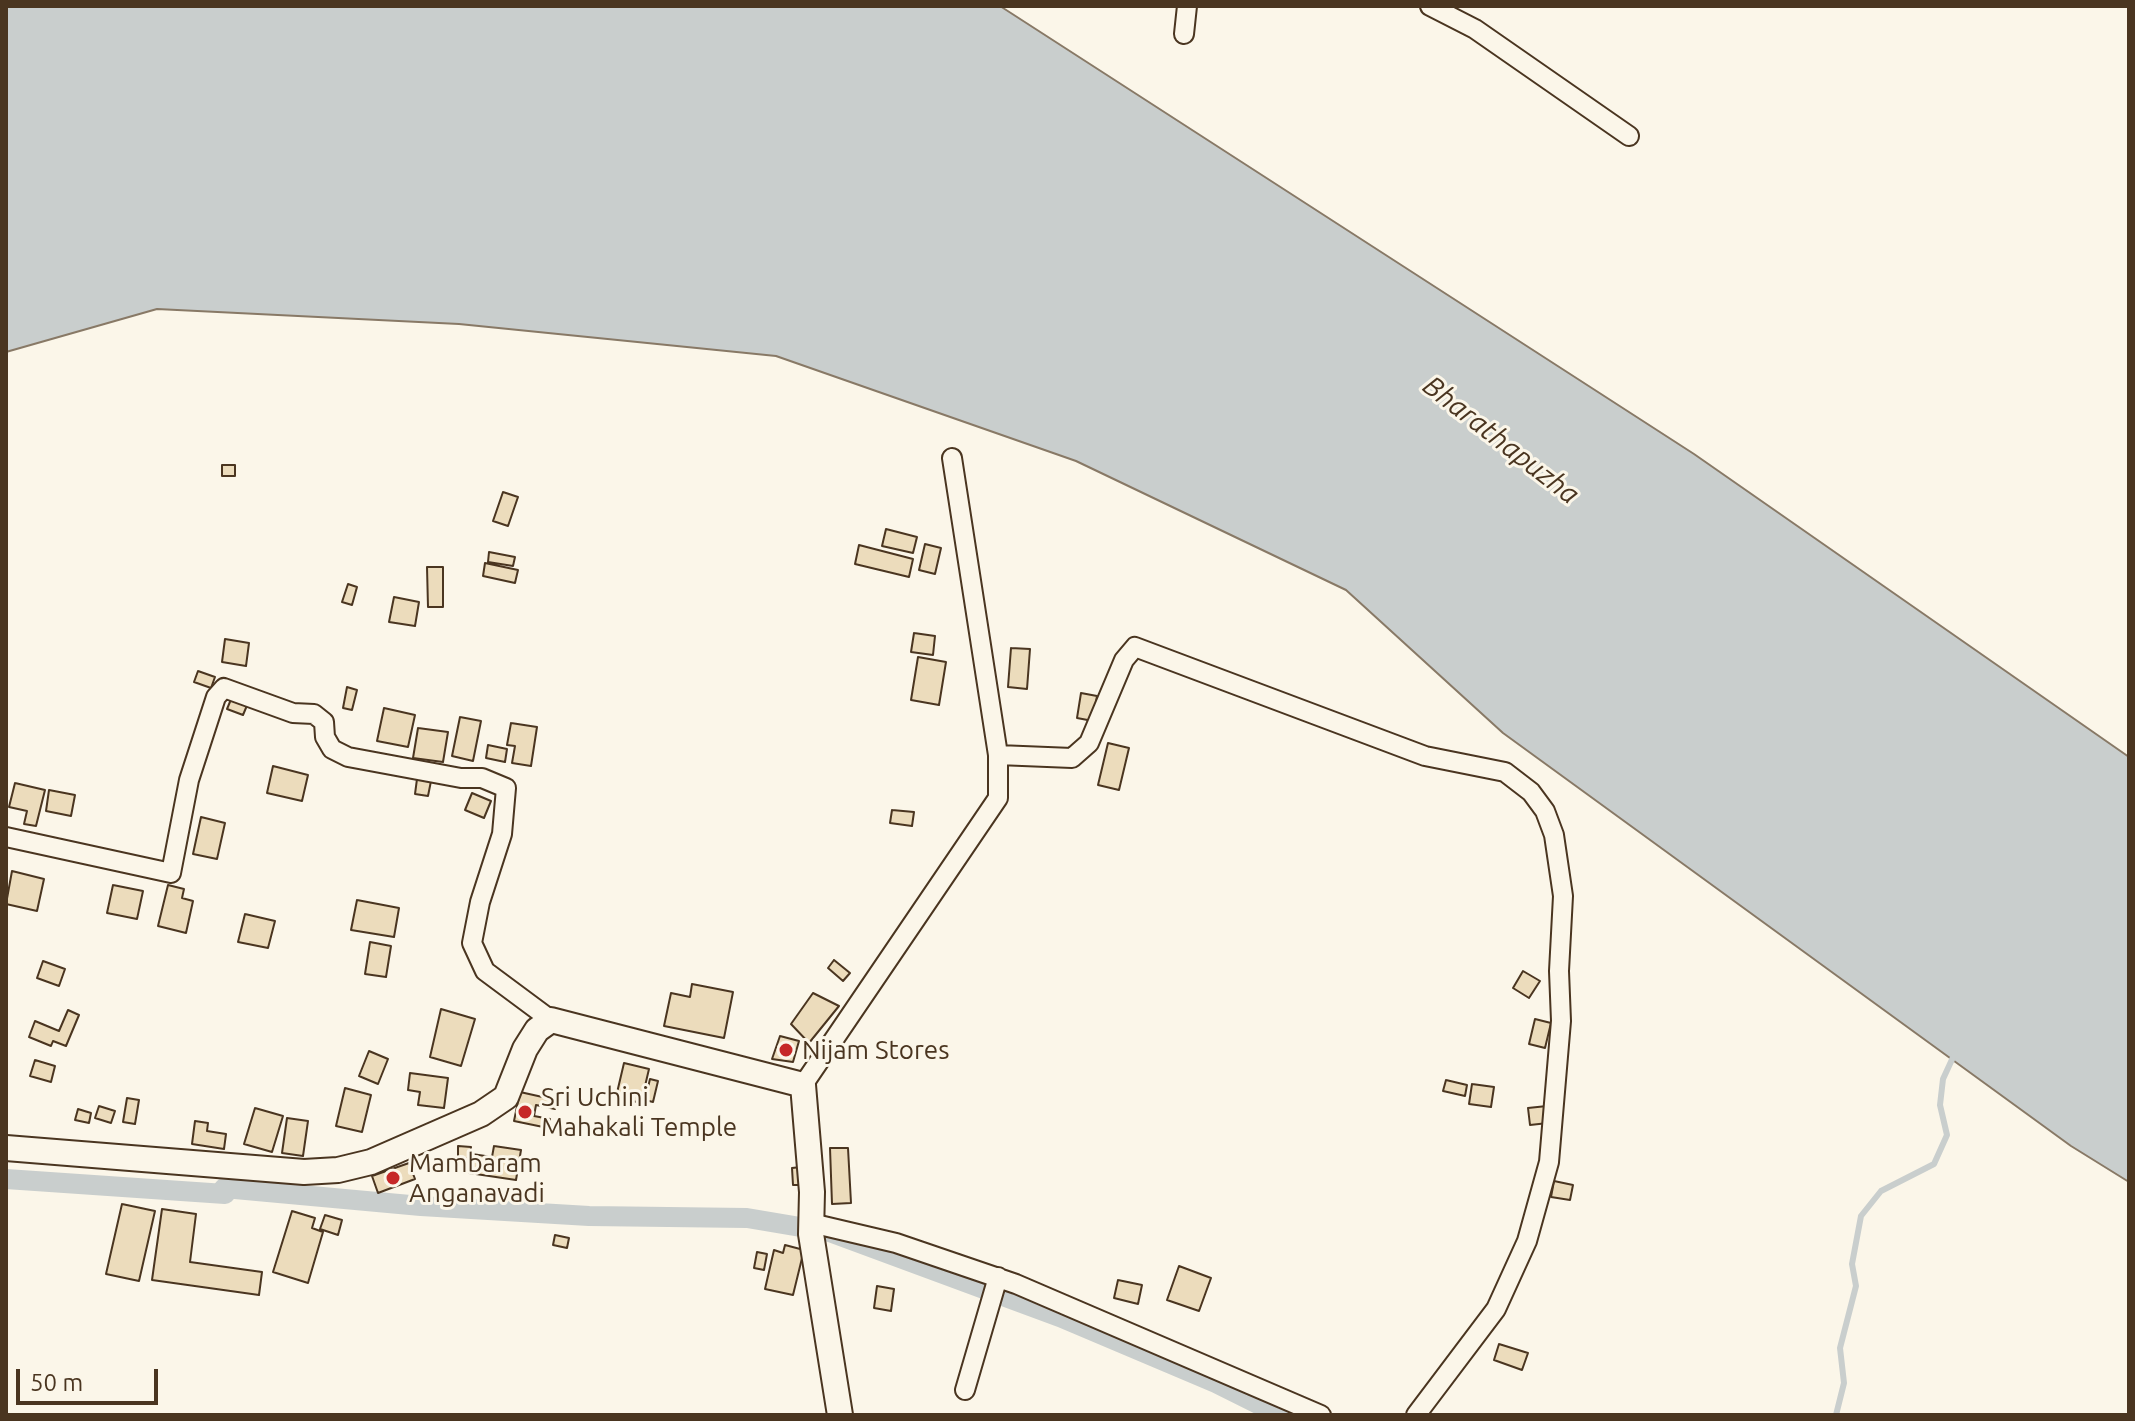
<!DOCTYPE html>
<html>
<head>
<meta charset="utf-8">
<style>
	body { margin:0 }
	#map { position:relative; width:2135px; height:1421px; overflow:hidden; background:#fbf6e9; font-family:Ubuntu,sans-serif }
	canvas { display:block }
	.frame { position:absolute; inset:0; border:8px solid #4a3520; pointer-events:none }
	.scale { position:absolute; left:16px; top:1369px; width:142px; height:36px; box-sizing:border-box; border:4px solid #4a3520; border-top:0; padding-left:10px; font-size:24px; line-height:28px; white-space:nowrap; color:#4a3520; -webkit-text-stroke:6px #fbf6e9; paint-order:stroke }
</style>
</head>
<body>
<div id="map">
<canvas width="2135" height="1421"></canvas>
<div class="frame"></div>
<div class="scale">50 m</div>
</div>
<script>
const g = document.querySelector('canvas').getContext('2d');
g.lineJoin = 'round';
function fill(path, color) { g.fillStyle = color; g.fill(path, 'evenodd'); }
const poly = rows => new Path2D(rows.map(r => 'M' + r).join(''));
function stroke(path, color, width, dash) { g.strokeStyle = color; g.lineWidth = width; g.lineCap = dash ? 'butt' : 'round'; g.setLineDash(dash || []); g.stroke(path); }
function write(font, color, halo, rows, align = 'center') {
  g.font = font + ' Ubuntu,sans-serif'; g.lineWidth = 6; g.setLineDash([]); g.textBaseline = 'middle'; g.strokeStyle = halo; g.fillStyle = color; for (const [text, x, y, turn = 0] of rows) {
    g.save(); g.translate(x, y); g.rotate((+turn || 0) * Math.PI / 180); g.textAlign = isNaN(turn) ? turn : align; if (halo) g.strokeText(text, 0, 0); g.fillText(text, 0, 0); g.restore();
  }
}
const water = poly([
	[6,6,1000,6,1694,454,2129,757,2129,1182,2071,1146,1503,733,1346,590,1076,461,776,356,459,324,157,309,6,352,6,6]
]);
const stream = poly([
	[1836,1415,1844,1383,1840,1348,1856,1286,1852,1264,1861,1216,1881,1191,1934,1164,1947,1135,1940,1105,1943,1079,1955,1053]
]);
const canal = poly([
	[6,1179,225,1194,224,1188,421,1206,589,1216,747,1218,830,1232,1060,1317,1216,1383,1280,1415]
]);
const building = poly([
	[222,465,235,465,235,476,222,476,222,465],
	[503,492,518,497,508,526,493,521,503,492],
	[886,529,917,537,913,553,882,546,886,529],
	[925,544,941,548,935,574,919,570,925,544],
	[859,545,913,559,909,577,855,564,859,545],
	[489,552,515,557,513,566,488,562,489,552],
	[485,563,518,570,515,583,483,576,485,563],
	[427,567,443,567,443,607,428,607,427,567],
	[348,584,357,587,352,605,342,602,348,584],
	[394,597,419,602,415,626,389,622,394,597],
	[914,633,935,636,933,655,911,652,914,633],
	[225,639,249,643,246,666,222,662,225,639],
	[1011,648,1030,649,1027,689,1008,687,1011,648],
	[918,657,946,662,939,705,911,700,918,657],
	[198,671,215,677,211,688,194,682,198,671],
	[347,687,357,690,352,710,343,708,347,687],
	[1081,693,1097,696,1093,721,1077,718,1081,693],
	[232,697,248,703,243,715,227,709,232,697],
	[384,708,415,715,408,747,377,741,384,708],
	[460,717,481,721,473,761,452,756,460,717],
	[511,723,537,727,531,766,512,763,515,746,507,745,511,723],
	[418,728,448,732,443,762,413,758,418,728],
	[1108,743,1129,748,1119,790,1098,785,1108,743],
	[488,745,507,749,505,762,486,758,488,745],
	[273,766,308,775,302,801,267,793,273,766],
	[417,779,431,781,428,796,415,794,417,779],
	[15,783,45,790,36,826,24,824,27,811,9,807,15,783],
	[49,790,75,795,71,816,46,811,49,790],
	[472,793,491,801,484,818,465,810,472,793],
	[892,810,914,812,912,826,890,823,892,810],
	[201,817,225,823,217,859,193,854,201,817],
	[12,871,44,879,37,911,6,904,12,871],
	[113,885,143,891,137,919,107,913,113,885],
	[168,885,184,889,182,898,193,901,186,933,158,926,168,885],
	[357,900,399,908,394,937,351,930,357,900],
	[245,914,275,921,268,948,238,942,245,914],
	[370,942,391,946,386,977,365,974,370,942],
	[834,960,850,973,843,981,828,968,834,960],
	[43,961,65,969,59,986,37,978,43,961],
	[1523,971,1540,981,1529,998,1513,988,1523,971],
	[692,984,733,992,724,1038,664,1026,671,993,690,997,692,984],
	[813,993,839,1006,809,1043,791,1024,813,993],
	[441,1009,475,1019,461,1066,430,1057,441,1009],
	[68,1010,79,1015,66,1046,53,1041,51,1046,29,1037,35,1021,59,1031,68,1010],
	[1535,1019,1551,1023,1545,1048,1529,1044,1535,1019],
	[780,1036,799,1041,793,1062,772,1059,780,1036],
	[369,1051,388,1059,378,1084,359,1076,369,1051],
	[35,1060,55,1066,51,1082,30,1076,35,1060],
	[624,1063,649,1069,641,1103,616,1097,624,1063],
	[410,1073,448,1078,444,1108,418,1105,420,1092,408,1090,410,1073],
	[650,1079,658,1081,653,1102,645,1100,650,1079],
	[1446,1080,1467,1085,1465,1096,1443,1091,1446,1080],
	[1472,1084,1494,1087,1491,1107,1469,1104,1472,1084],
	[345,1088,371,1095,362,1132,336,1126,345,1088],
	[520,1092,556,1100,555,1109,536,1105,534,1116,550,1119,548,1128,514,1121,520,1092],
	[127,1098,139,1100,135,1124,123,1122,127,1098],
	[99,1106,115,1111,111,1123,95,1118,99,1106],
	[1547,1106,1548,1123,1530,1125,1528,1108,1547,1106],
	[255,1108,283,1116,272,1152,244,1144,255,1108],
	[78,1109,91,1113,89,1123,75,1120,78,1109],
	[287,1118,308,1121,303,1156,282,1153,287,1118],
	[195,1121,208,1123,207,1131,226,1134,224,1149,192,1144,195,1121],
	[458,1146,471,1147,470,1159,458,1158,458,1146],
	[494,1146,521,1150,516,1180,469,1173,472,1154,492,1157,494,1146],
	[830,1148,848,1148,851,1203,832,1204,830,1148],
	[409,1163,415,1179,378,1193,372,1176,409,1163],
	[801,1167,802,1185,793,1185,792,1168,801,1167],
	[1554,1181,1573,1185,1570,1200,1551,1197,1554,1181],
	[122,1204,155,1211,139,1281,106,1274,122,1204],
	[162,1209,196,1214,190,1262,262,1272,259,1295,152,1280,162,1209],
	[292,1211,315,1218,312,1228,323,1232,308,1283,273,1272,292,1211],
	[325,1215,342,1220,338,1235,320,1229,325,1215],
	[555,1235,569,1238,567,1248,553,1245,555,1235],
	[785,1245,804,1250,793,1295,765,1289,774,1250,783,1253,785,1245],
	[757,1252,767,1254,764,1270,754,1268,757,1252],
	[1179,1266,1211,1278,1199,1311,1167,1300,1179,1266],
	[1118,1280,1142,1285,1138,1304,1114,1298,1118,1280],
	[877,1286,894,1289,891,1311,874,1308,877,1286],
	[1499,1344,1528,1353,1522,1370,1494,1360,1499,1344]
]);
const street = poly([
	[1430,6,1475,29,1629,136],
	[1184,34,1187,6],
	[998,755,1072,758,1089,743,1124,660,1135,647,1425,756,1505,772,1531,792,1545,811,1554,835,1563,896,1559,971,1561,1021,1549,1162,1527,1241,1496,1309,1416,1415],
	[6,837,171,873,189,780,216,697,224,688,293,713,314,714,324,722,325,737,332,749,348,757,461,778,482,778,506,788,502,834,480,902,472,943,485,971,551,1020],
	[803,1085,998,798,998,755,952,458],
	[811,1223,896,1243,1016,1284,1321,1415],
	[965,1390,998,1277]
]);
const secondary = poly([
	[6,1148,304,1172,338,1170,371,1162,481,1114,506,1097,525,1049,537,1030,551,1020,803,1085,812,1192,811,1234,840,1415]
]);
const markers = [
	[786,1050,8,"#c62828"],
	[525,1112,8,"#c62828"],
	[393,1178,8,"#c62828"]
];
const poiNames = [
	["Nijam Stores",802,1050],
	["Sri Uchini",541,1097],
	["Mahakali Temple",541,1127],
	["Mambaram",409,1163],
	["Anganavadi",409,1193]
];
const waterNames = [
	["Bharathapuzha",1501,440,38]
];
fill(water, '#c9cecd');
stroke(water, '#887966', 2);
stroke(stream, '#c9cecd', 6);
stroke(canal, '#c9cecd', 20);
fill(building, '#ecdcbc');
stroke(building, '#4a3520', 2);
stroke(street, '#4a3520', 22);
stroke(secondary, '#4a3520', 28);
stroke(street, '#fbf6e9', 18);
stroke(secondary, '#fbf6e9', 24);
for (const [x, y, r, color] of markers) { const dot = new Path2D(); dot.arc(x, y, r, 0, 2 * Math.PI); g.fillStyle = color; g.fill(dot); stroke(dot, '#fbf6e9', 3); }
write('26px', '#4a3520', '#fbf6e9', poiNames, 'left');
write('italic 28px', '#4a3520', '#fbf6e9', waterNames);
</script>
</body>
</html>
